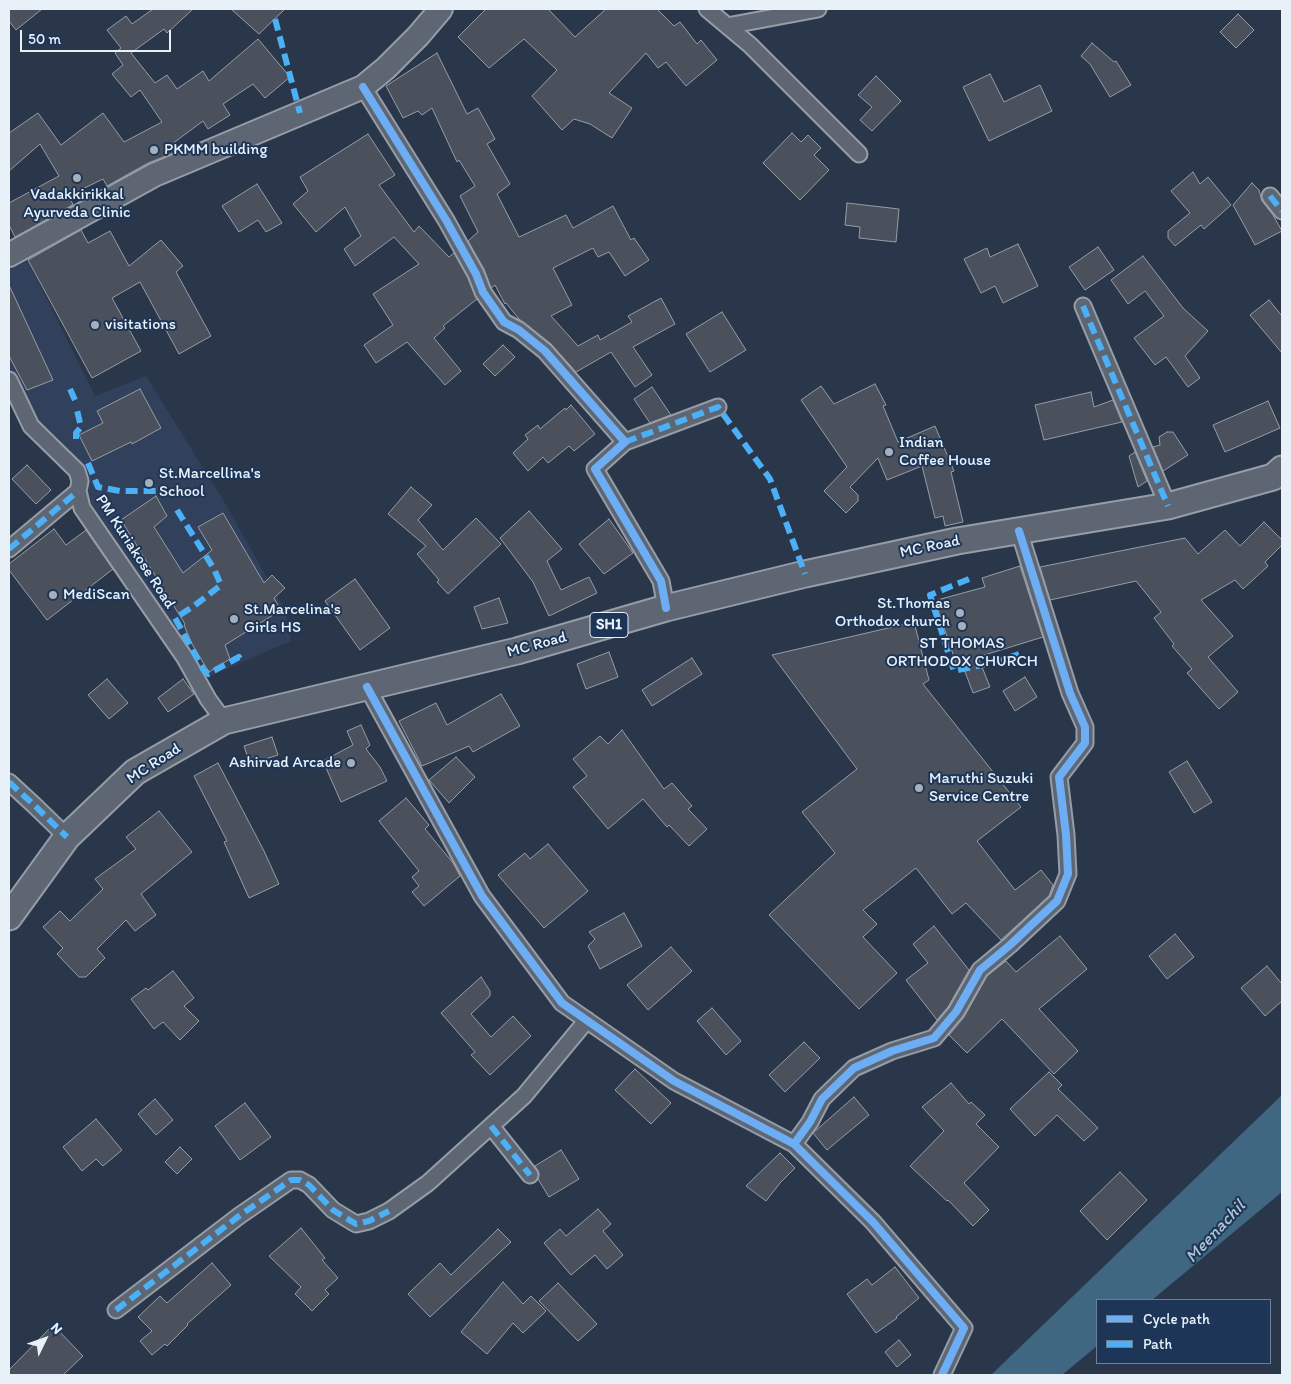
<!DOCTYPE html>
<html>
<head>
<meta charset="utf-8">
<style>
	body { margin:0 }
	#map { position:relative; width:1291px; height:1384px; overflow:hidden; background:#2a374a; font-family:Itim,sans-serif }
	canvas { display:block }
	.frame { position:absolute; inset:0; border:10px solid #e8f1f8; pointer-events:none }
	.legend { position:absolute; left:1096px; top:1299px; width:175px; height:65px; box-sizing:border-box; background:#1d3557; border:1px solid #6e8097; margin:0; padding:6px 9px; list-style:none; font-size:15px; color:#e8f1f8 }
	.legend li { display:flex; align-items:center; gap:10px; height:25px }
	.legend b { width:25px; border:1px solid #6e8097 }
	.north { position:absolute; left:20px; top:1314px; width:50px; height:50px; -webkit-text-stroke:4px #1d3557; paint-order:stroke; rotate:48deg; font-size:14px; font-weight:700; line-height:20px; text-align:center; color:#e8f1f8 }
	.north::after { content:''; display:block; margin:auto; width:18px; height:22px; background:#e8f1f8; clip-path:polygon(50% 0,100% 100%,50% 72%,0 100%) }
	.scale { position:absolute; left:20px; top:30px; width:151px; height:22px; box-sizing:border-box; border:2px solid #e8f1f8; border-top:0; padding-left:6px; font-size:15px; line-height:18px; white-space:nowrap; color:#e8f1f8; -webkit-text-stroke:4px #1d3557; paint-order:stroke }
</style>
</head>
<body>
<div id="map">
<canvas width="1291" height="1384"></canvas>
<div class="frame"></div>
<ul class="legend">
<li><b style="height:6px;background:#6dadf4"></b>Cycle path</li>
<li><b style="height:6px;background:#4cb0f7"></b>Path</li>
</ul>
<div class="north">N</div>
<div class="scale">50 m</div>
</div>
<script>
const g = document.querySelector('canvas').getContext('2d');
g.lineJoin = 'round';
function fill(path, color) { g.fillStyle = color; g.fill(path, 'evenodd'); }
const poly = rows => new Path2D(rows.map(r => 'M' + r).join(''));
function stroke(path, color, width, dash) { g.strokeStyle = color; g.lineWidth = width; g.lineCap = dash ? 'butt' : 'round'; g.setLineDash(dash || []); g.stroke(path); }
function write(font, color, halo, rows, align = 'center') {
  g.font = font + ' Itim,sans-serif'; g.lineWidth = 4; g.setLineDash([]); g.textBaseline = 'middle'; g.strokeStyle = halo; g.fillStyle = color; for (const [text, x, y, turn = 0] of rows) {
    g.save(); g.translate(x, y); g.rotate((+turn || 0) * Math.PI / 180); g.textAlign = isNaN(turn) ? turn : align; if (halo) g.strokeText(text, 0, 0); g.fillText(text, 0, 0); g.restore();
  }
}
const built = poly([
	[28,261,95,396,146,376,225,503,285,610,291,641,206,678,90,503,80,463,38,423,9,369,9,270]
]);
const water = poly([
	[1282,1095,1282,1192,1152,1300,1097,1300,1097,1346,1062,1375,991,1375]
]);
const building = poly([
	[9,9,42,9,16,30,9,21,9,9],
	[153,9,193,9,167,33,164,29,131,53,155,83,167,75,177,89,203,71,209,81,258,39,290,77,265,98,253,84,223,104,230,115,208,129,203,121,172,144,176,152,148,163,107,186,103,179,68,196,73,204,69,207,15,237,9,225,9,203,59,176,40,144,9,171,9,133,38,113,61,145,103,113,124,142,162,122,140,90,131,97,112,74,123,65,115,53,121,48,107,30,126,16,132,24,153,9],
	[231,9,285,9,259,34,231,9],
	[486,9,548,9,575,37,606,9,657,9,674,26,680,22,697,44,701,40,717,60,686,86,666,62,658,68,646,53,609,93,632,108,612,138,590,124,574,119,562,130,532,96,557,70,524,39,489,68,458,37,486,9],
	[1238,14,1254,30,1236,48,1220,32,1238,14],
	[1092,43,1114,62,1116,61,1131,85,1110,97,1090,64,1081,56,1092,43],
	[437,53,467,114,478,108,495,139,487,144,510,184,497,194,519,237,566,215,573,228,613,206,631,240,634,238,649,260,625,276,609,252,598,257,593,248,553,268,572,305,551,316,578,346,598,335,600,340,632,322,628,316,661,298,675,324,633,347,652,375,635,387,611,352,576,372,551,344,519,319,506,303,505,304,495,285,491,288,484,269,468,241,478,232,460,196,475,186,459,160,457,162,432,108,422,115,418,111,403,118,386,86,437,53],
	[990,74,1004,102,1040,85,1052,111,989,141,963,87,990,74],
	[876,76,901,101,872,131,860,120,872,107,858,95,876,76],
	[792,133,801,142,808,135,821,148,814,155,829,170,800,200,763,163,792,133],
	[368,134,395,175,379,185,414,232,419,226,449,257,454,253,468,278,477,299,443,326,445,328,434,338,461,371,445,385,407,342,376,363,364,345,393,325,373,294,419,264,394,237,355,266,344,249,361,236,345,207,316,232,293,204,308,191,300,177,368,134],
	[1193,172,1200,184,1208,177,1231,205,1204,229,1201,225,1175,246,1168,238,1168,231,1190,213,1171,191,1193,172],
	[1252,183,1259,190,1262,201,1273,215,1282,231,1255,245,1233,205,1252,183],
	[257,184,282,223,266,232,258,220,239,232,222,206,257,184],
	[847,203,899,209,896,242,859,238,860,227,845,225,847,203],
	[81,230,88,243,110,231,129,266,161,240,183,266,176,272,211,336,179,354,140,282,112,298,141,351,92,378,28,260,81,230],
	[1018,244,1038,286,1003,303,995,286,981,293,964,259,987,248,990,257,1018,244],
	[1098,247,1114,270,1085,290,1069,267,1098,247],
	[1143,256,1183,308,1208,331,1185,356,1200,378,1188,387,1166,357,1155,365,1134,338,1164,316,1145,291,1128,304,1111,280,1143,256],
	[9,285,53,380,27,390,9,356,9,285],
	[1269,300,1282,316,1282,353,1250,315,1269,300],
	[722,312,746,350,710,372,686,334,722,312],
	[503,345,515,357,495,376,483,364,503,345],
	[875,384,886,405,883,406,898,442,935,426,954,471,951,472,963,522,945,526,943,516,935,518,922,466,887,480,878,458,850,487,858,495,858,501,846,513,824,491,847,467,801,400,821,386,834,404,875,384],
	[652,387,671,415,650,423,634,399,652,387],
	[140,389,161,428,132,444,131,442,92,461,79,435,103,423,97,411,140,389],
	[1091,392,1094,407,1113,400,1122,422,1044,440,1035,405,1091,392],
	[1268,401,1280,428,1225,452,1213,425,1268,401],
	[571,405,595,434,574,451,569,446,548,463,543,457,528,471,513,453,528,439,525,435,538,425,540,429,565,408,566,410,571,405],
	[1167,432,1173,432,1188,455,1163,471,1153,447,1160,445,1159,437,1167,432],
	[1135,452,1147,481,1138,487,1129,456,1135,452],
	[27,465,51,490,36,504,12,479,27,465],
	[411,487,432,505,418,520,443,550,476,518,501,544,448,594,437,582,439,580,417,554,426,546,388,514,411,487],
	[156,496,167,516,154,527,183,573,212,550,198,527,223,513,264,583,272,575,285,588,274,598,281,610,225,645,230,659,209,672,192,644,184,625,185,624,121,520,156,496],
	[529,511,562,549,547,561,561,590,589,577,597,593,549,616,533,582,500,538,529,511],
	[609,519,633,553,604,574,579,544,609,519],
	[1264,522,1282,540,1282,545,1265,562,1268,566,1243,589,1235,580,1201,600,1233,636,1208,657,1238,692,1219,709,1187,673,1192,669,1172,646,1174,644,1154,618,1161,612,1136,581,1050,600,1040,567,1185,538,1198,554,1225,530,1240,546,1264,522],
	[54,529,66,545,86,530,113,569,47,620,9,570,9,564,54,529],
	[1020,566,1043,637,978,657,990,687,973,693,961,661,956,663,937,607,937,600,985,587,982,578,1020,566],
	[355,579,390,628,360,650,325,601,355,579],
	[499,598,508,623,482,629,474,607,499,598],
	[914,622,929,680,923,684,1021,807,977,841,1015,890,1041,870,1053,885,1049,896,1001,940,966,903,952,914,916,868,863,910,877,924,863,937,897,973,859,1009,769,915,835,853,802,812,857,769,772,655,914,622],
	[609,652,618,677,586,689,577,664,609,652],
	[692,658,702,674,652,706,642,690,692,658],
	[1025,677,1037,697,1015,711,1003,691,1025,677],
	[107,679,128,703,109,719,88,695,107,679],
	[183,679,194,694,168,712,158,698,183,679],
	[501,694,520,726,473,752,469,746,422,766,399,721,436,703,447,725,501,694],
	[361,725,370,745,366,749,380,767,387,781,341,802,323,761,353,745,347,731,361,725],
	[622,730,664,789,672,783,692,806,688,809,707,829,689,846,669,825,667,827,643,799,608,829,573,787,587,776,573,759,600,736,608,744,622,730],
	[272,737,278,755,250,764,244,746,272,737],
	[456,757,475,777,449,803,429,780,456,757],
	[1187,761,1212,802,1194,813,1169,772,1187,761],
	[218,763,264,851,279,884,249,898,224,842,227,841,194,776,218,763],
	[406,798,429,825,425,829,453,863,460,876,424,906,412,892,419,886,412,877,419,871,379,821,406,798],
	[159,811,192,852,141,894,156,915,135,931,126,920,97,949,105,958,86,977,79,977,57,954,63,948,43,927,60,911,70,921,103,889,95,879,136,849,126,837,159,811],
	[548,844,588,891,544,928,498,875,525,853,530,859,548,844],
	[624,913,642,946,600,969,588,946,595,939,589,932,624,913],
	[934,926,969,970,948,1007,937,1020,906,980,928,963,913,944,934,926],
	[1175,934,1194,957,1167,979,1149,956,1175,934],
	[1060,936,1087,969,1039,1009,1078,1051,1054,1074,1002,1019,967,1053,949,1035,964,1017,987,976,1006,961,1016,972,1060,936],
	[671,947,692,971,648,1010,627,985,671,947],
	[1267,966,1282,984,1282,1001,1265,1016,1241,988,1267,966],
	[173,971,194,998,184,1006,199,1021,180,1040,163,1022,154,1029,131,999,146,988,148,990,173,971],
	[481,977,490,991,490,996,471,1014,491,1037,513,1016,531,1036,490,1075,471,1055,475,1052,441,1013,481,977],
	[712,1008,741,1041,726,1055,697,1021,712,1008],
	[804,1042,820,1058,785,1092,769,1075,804,1042],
	[635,1069,671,1103,651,1124,615,1090,635,1069],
	[1049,1072,1062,1085,1058,1089,1098,1128,1084,1141,1057,1115,1035,1136,1010,1109,1049,1072],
	[951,1083,969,1104,971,1102,985,1115,976,1124,999,1147,964,1183,989,1210,973,1226,948,1200,947,1201,910,1166,944,1131,922,1107,951,1083],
	[854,1097,869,1115,827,1150,813,1133,854,1097],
	[155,1099,173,1120,156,1135,138,1114,155,1099],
	[245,1103,271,1137,240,1160,215,1126,245,1103],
	[96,1119,122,1150,103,1166,96,1159,82,1171,63,1147,96,1119],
	[180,1147,192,1159,177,1174,165,1162,180,1147],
	[561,1150,579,1179,549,1197,538,1179,539,1173,535,1166,561,1150],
	[780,1153,795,1168,780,1183,766,1201,746,1186,780,1153],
	[1120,1172,1147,1200,1107,1240,1080,1211,1120,1172],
	[598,1209,611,1224,603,1231,623,1255,607,1269,595,1255,571,1275,544,1243,560,1229,566,1236,598,1209],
	[301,1228,325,1258,322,1260,338,1278,325,1290,329,1294,312,1311,295,1294,301,1287,269,1256,301,1228],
	[498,1229,511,1242,430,1317,408,1294,440,1263,451,1275,498,1229],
	[212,1263,231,1285,187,1324,188,1325,167,1346,165,1344,152,1355,140,1341,152,1331,138,1317,160,1296,167,1303,212,1263],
	[895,1267,919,1298,896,1317,897,1318,876,1333,847,1294,867,1279,872,1285,895,1267],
	[503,1282,523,1304,531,1296,546,1311,523,1333,513,1323,487,1354,461,1332,503,1282],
	[558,1283,597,1324,578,1341,539,1301,558,1283],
	[53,1325,83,1356,63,1375,9,1375,9,1370,53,1325],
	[899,1340,911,1355,897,1367,885,1352,899,1340]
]);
const street = poly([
	[707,9,750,45,859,154],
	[727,26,818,9],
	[363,87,446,220,476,274,483,292,504,322,519,330,545,351,625,442,595,469,661,581,666,608],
	[1270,196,1282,211],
	[1083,306,1168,506],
	[9,380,31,426,77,471,80,481,78,491,82,508,185,658,208,699,224,721],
	[625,442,718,407],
	[9,549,78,491],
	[367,687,482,896,562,1003,674,1081,794,1144,873,1222,964,1328,942,1375],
	[9,782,34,805,67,837],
	[491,1126,530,1175],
	[794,1144,810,1122,822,1099,854,1068,892,1051,934,1038,956,1012,980,970,1010,945,1057,901,1068,874,1066,835,1059,777,1085,743,1085,727,1070,693,1019,531],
	[116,1310,239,1216,291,1180,300,1180,309,1185,333,1210,356,1224,369,1221,389,1211,428,1183,524,1096,587,1020]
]);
const secondary = poly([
	[9,255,154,175,363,87,386,68,418,36,441,9]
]);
const primary = poly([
	[9,917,67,837,135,772,224,721,517,651,666,608,805,574,957,541,1168,506,1273,477,1282,469]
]);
const quiet = poly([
	[275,19,300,113],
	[1270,196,1282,211],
	[1083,306,1168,506],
	[70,389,75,400],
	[76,439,76,433,81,427,76,406],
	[625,442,718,407,770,479,805,574],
	[88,463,98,487,120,491,162,491,166,494],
	[177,510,214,569,221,585,194,606,175,618,203,669,208,674,239,657,242,663],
	[9,549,78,491],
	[969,579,930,595,954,671,996,662,1019,654],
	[9,782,34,805,67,837],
	[491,1126,530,1175],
	[116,1310,239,1216,291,1180,300,1180,309,1185,333,1210,356,1224,369,1221,389,1211]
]);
const cycleway = poly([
	[363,87,446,220,476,274,483,292,504,322,519,330,545,351,625,442,595,469,661,581,666,608],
	[367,687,482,896,562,1003,674,1081,794,1144,873,1222,964,1328,942,1375],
	[794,1144,810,1122,822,1099,854,1068,892,1051,934,1038,956,1012,980,970,1010,945,1057,901,1068,874,1066,835,1059,777,1085,743,1085,727,1070,693,1019,531]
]);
const markers = [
	[154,150,5,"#a6b0bb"],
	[77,178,5,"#a6b0bb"],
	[95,325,5,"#a6b0bb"],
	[889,452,5,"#a6b0bb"],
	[149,483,5,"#a6b0bb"],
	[53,595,5,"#a6b0bb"],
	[960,613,5,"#a6b0bb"],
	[234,619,5,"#a6b0bb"],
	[962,626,5,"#a6b0bb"],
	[351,763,5,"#a6b0bb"],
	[919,788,5,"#a6b0bb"]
];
const shields = [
	[609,625,38]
];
const shieldNames = [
	["SH1",609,625]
];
const poiNames = [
	["PKMM building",164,150],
	["Vadakkirikkal",77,195,"center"],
	["Ayurveda Clinic",77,213,"center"],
	["visitations",105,325],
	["Indian",899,443],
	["Coffee House",899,461],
	["St.Marcellina's",159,474],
	["School",159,492],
	["MediScan",63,595],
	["St.Thomas",950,604,"right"],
	["Orthodox church",950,622,"right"],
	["St.Marcelina's",244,610],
	["Girls HS",244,628],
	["ST THOMAS",962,644,"center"],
	["ORTHODOX CHURCH",962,662,"center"],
	["Ashirvad Arcade",341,763,"right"],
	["Maruthi Suzuki",929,779],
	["Service Centre",929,797]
];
const streetNames = [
	["MC Road",930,547,-12],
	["PM Kuriakose Road",135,552,57],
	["MC Road",537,645,-15],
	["MC Road",154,764,-33]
];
const waterNames = [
	["Meenachil",1216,1232,-47]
];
fill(built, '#31415b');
fill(water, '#3f6782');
fill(building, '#4b515c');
stroke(building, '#959da7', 1);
stroke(street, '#959da7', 19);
stroke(secondary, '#959da7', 26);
stroke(primary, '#959da7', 29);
stroke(street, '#5d6672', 15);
stroke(secondary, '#5d6672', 22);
stroke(primary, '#5d6672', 25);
stroke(quiet, '#4cb0f7', 6, [12, 6]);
stroke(cycleway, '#6dadf4', 8);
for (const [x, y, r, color] of markers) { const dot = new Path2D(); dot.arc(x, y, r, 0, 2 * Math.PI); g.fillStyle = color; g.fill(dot); stroke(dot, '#1d3557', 2); }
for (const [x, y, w] of shields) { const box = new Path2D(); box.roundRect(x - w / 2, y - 12.5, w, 25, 4); g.fillStyle = '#1d3557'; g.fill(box); stroke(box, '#e8f1f8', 1); }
write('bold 15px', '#e8f1f8', null, shieldNames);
write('16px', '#e8f1f8', '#1d3557', poiNames, 'left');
write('16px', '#e8f1f8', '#1d3557', streetNames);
write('italic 18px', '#aec2d1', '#1d3557', waterNames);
</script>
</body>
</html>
